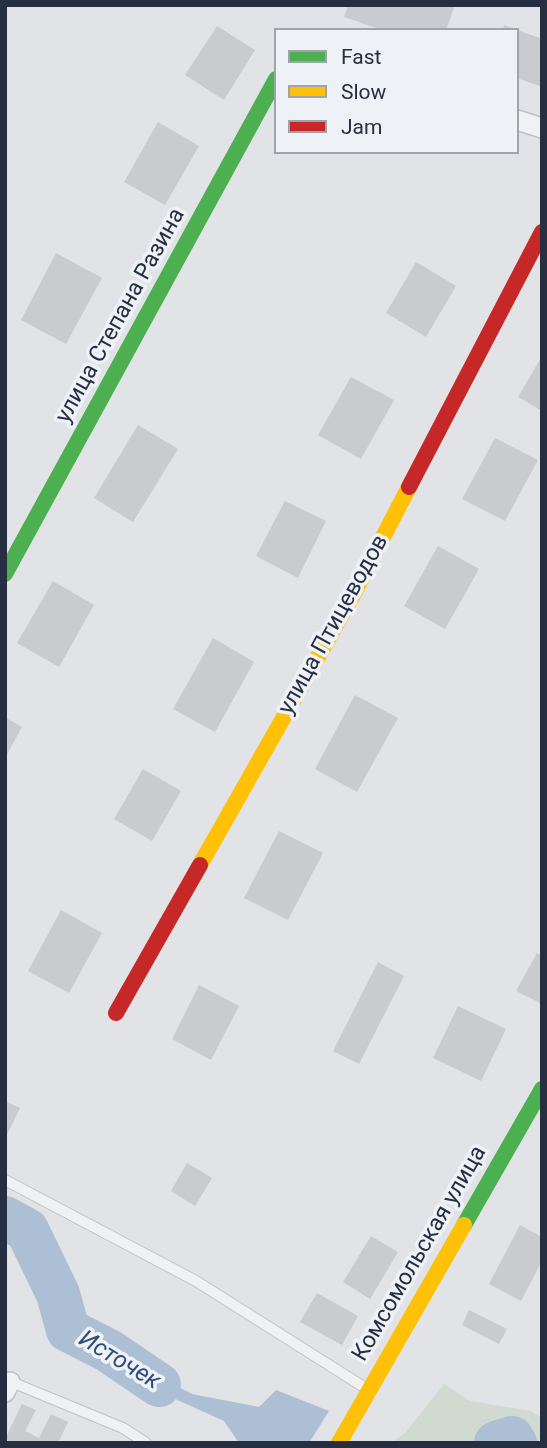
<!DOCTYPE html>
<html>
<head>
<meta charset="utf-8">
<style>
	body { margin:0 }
	#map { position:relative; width:547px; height:1448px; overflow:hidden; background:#e1e3e6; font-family:Roboto,sans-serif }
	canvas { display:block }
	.frame { position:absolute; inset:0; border:7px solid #262f41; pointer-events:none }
	.legend { position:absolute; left:274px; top:28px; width:245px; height:126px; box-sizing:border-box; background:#eef1f6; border:2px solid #9ea3ae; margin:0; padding:9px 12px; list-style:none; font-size:21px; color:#262f41 }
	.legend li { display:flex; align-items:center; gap:14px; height:35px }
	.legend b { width:35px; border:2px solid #9ea3ae }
</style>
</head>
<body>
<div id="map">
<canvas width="547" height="1448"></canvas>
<div class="frame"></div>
<ul class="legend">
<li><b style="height:9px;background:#4caf50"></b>Fast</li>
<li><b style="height:9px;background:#ffc107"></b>Slow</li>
<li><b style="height:9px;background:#c62828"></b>Jam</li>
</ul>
</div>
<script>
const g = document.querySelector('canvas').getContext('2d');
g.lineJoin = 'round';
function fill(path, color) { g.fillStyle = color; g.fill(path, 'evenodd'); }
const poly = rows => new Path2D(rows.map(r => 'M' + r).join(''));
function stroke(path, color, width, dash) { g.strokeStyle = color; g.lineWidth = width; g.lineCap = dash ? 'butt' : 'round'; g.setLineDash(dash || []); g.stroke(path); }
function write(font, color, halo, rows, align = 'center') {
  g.font = font + ' Roboto,sans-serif'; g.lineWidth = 7; g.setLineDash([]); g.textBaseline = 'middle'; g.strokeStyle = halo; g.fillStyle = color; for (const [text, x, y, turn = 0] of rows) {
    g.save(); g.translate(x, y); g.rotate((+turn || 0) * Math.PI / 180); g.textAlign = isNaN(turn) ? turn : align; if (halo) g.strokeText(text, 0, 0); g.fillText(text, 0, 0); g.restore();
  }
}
const green = poly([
	[444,1384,470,1401,531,1411,542,1418,542,1443,391,1443,405,1433]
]);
const water = poly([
	[109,1351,192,1394,259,1407,276,1390,329,1411,309,1443,239,1443,224,1421,162,1393]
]);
const river = poly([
	[5,1218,27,1230,58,1294,68,1330,109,1351,159,1385],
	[496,1443,512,1438,515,1443]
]);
const building = poly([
	[348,5,455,5,446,30,382,30,344,17],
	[504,25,542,39,542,87,517,78,517,30,503,30],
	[217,26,255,50,224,100,185,75],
	[158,122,199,146,165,205,124,182],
	[56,253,102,278,66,344,21,320],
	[416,262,456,286,426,337,386,313],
	[542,356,542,411,518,397],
	[351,377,394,400,361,459,318,435],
	[138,425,178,449,133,522,94,498],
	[495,438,538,460,505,521,462,499],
	[285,501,326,521,298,578,256,556],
	[438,546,479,569,445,629,404,606],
	[53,581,94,605,59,667,17,643],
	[213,638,254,662,215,732,173,709],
	[355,695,398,718,357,792,315,769],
	[5,717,22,727,5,758],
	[143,769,181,791,152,841,114,819],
	[279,831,323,853,288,920,244,898],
	[61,910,102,933,69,993,28,971],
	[537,953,542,956,542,1004,516,991],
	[378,962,404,976,359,1064,333,1051],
	[199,985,239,1006,211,1060,172,1039],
	[458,1006,506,1029,481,1081,433,1058],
	[5,1101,20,1108,5,1139],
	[187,1163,212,1178,195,1206,171,1191],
	[520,1225,542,1237,542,1261,521,1301,489,1284],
	[371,1236,398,1252,370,1299,343,1282],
	[317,1293,358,1316,342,1345,300,1322],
	[469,1310,507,1329,499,1344,462,1325],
	[22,1404,36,1410,25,1431,39,1438,51,1414,68,1422,58,1443,12,1443,5,1439]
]);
const lane = poly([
	[5,1180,196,1281,367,1389],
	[9,1381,123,1428,146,1443]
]);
const street = poly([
	[517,120,542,128],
	[5,1392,10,1382]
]);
const fast = poly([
	[5,574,276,79],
	[464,1225,542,1089]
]);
const slow = poly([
	[200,865,353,595,409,487],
	[339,1443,464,1225]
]);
const jam = poly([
	[409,487,542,232],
	[116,1013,200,865]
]);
const streetNames = [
	["улица Степана Разина",121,316,-61],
	["улица Птицеводов",334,625,-61],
	["Комсомольская улица",420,1254,-60]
];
const waterNames = [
	["Источек",119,1361,31]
];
fill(green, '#d0dad1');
fill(water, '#acbfd4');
stroke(river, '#acbfd4', 44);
fill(building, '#c9cbce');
stroke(lane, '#bfc1c4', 12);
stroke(street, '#bfc1c4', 22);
stroke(lane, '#f0f1f3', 10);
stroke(street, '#f0f1f3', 19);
stroke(fast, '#4caf50', 16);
stroke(slow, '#ffc107', 16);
stroke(jam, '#c62828', 16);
write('23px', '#262f41', '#eef1f6', streetNames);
write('italic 24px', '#2d4d78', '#eef1f6', waterNames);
</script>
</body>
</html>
